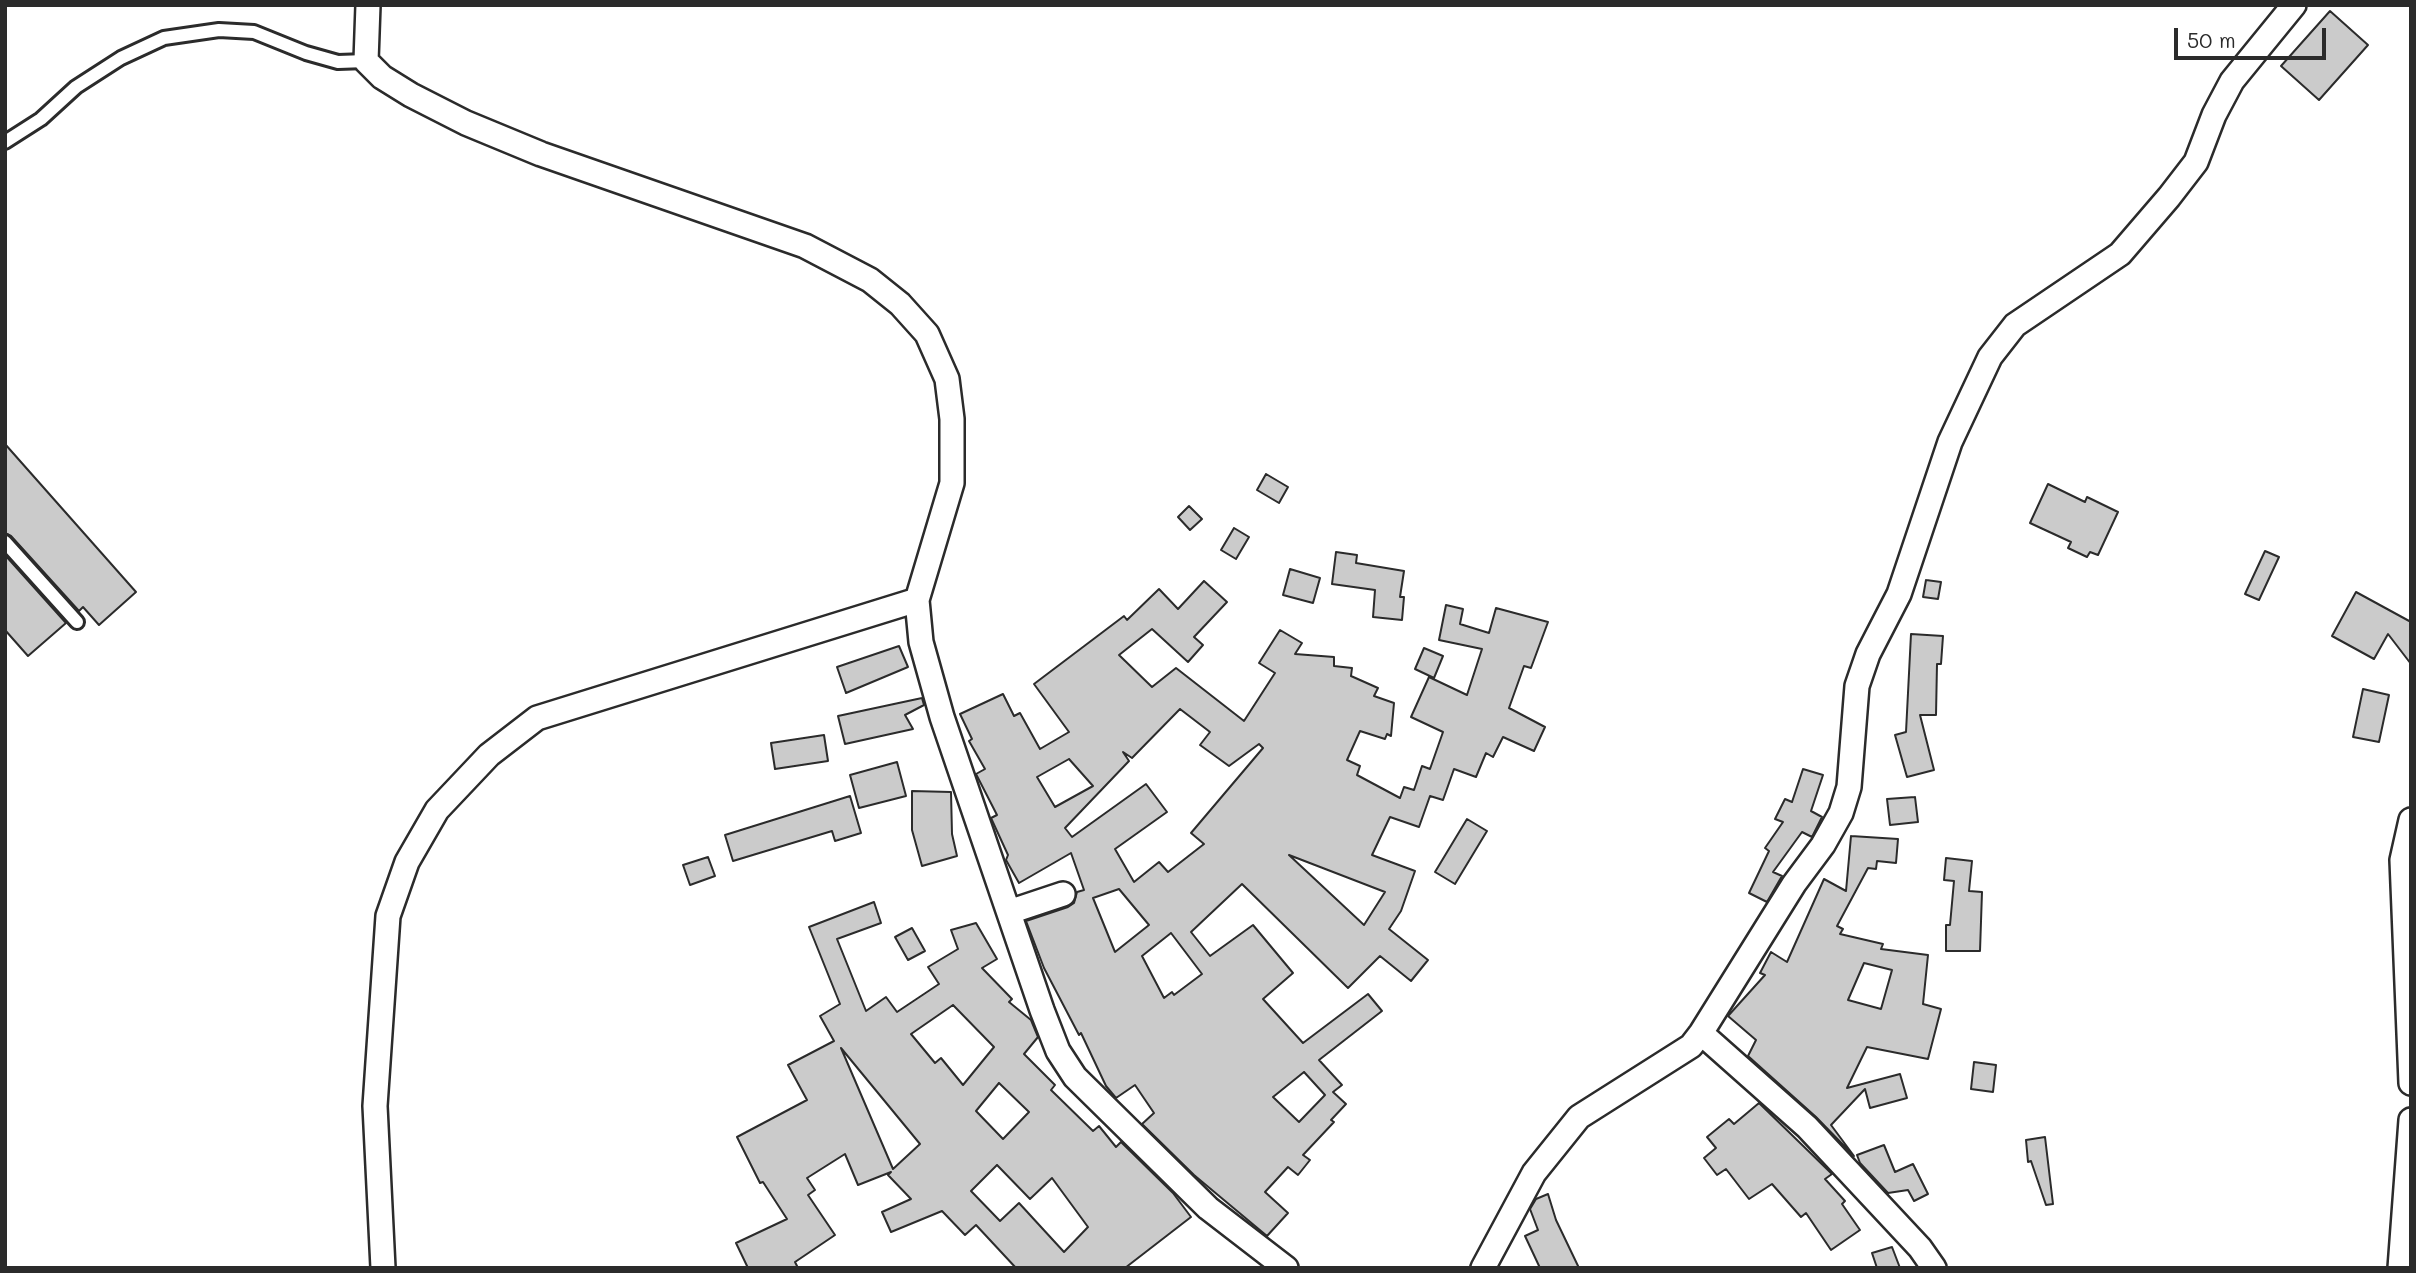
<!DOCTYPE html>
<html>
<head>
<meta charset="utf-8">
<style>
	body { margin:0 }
	#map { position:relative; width:2416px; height:1273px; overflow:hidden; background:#fff; font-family:Mali,sans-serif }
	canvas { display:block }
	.frame { position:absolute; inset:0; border:7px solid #2b2b2b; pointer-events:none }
	.scale { position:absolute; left:2174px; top:28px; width:152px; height:32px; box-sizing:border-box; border:4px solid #2b2b2b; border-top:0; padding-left:9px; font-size:21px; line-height:24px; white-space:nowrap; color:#2b2b2b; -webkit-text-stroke:5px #fff; paint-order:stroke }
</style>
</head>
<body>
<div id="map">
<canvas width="2416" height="1273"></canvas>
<div class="frame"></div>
<div class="scale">50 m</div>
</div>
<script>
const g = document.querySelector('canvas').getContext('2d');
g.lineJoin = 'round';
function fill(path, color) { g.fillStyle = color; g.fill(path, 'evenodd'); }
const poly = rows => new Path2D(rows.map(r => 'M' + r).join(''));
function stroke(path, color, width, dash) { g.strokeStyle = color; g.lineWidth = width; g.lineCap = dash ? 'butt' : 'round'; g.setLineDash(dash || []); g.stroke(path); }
const building = poly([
	[2330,11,2368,45,2319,100,2281,66,2330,11],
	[5,444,136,592,99,625,83,607,79,611,11,536,5,533,5,444],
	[1266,474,1288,487,1279,503,1257,490,1266,474],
	[2048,484,2085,502,2087,497,2118,512,2098,555,2090,552,2087,557,2068,548,2071,542,2030,523,2048,484],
	[1189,506,1202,519,1190,530,1178,517,1189,506],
	[1234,528,1249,537,1236,559,1221,550,1234,528],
	[2265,551,2279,557,2259,600,2245,594,2265,551],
	[1336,552,1357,555,1356,563,1404,571,1400,597,1404,597,1402,620,1373,617,1375,590,1332,584,1336,552],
	[5,555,66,623,28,656,5,630,5,555],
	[1290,569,1320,578,1313,603,1283,595,1290,569],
	[1926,580,1941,582,1938,599,1923,597,1926,580],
	[1204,581,1227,602,1194,637,1203,645,1188,662,1152,629,1119,655,1152,687,1176,668,1244,721,1275,673,1259,663,1280,630,1302,643,1295,654,1334,657,1334,666,1352,668,1351,676,1378,688,1374,696,1394,703,1391,736,1387,734,1385,739,1360,731,1347,760,1360,766,1357,775,1400,798,1404,787,1414,790,1422,766,1430,769,1443,732,1411,717,1429,677,1467,695,1482,649,1439,640,1446,605,1463,609,1460,624,1489,633,1496,608,1548,622,1531,668,1524,666,1509,708,1545,727,1534,751,1503,737,1493,757,1486,753,1476,777,1454,769,1443,800,1430,796,1419,827,1390,817,1372,855,1415,871,1401,911,1389,929,1428,960,1411,981,1380,956,1348,988,1242,884,1191,932,1210,956,1253,925,1293,973,1263,999,1303,1043,1368,994,1382,1011,1319,1060,1342,1085,1333,1092,1346,1104,1331,1120,1334,1122,1303,1155,1310,1160,1298,1175,1288,1167,1265,1192,1288,1213,1267,1236,1194,1175,1142,1124,1154,1113,1135,1085,1116,1098,1106,1086,1081,1033,1079,1035,1044,968,1026,921,1068,907,1074,903,1077,892,1084,890,1071,853,1019,883,1006,860,1008,855,991,818,997,815,976,774,985,769,969,741,972,739,960,714,1003,694,1014,716,1020,713,1040,749,1069,732,1034,684,1124,616,1127,620,1159,589,1178,609,1204,581],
	[1180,709,1210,732,1200,745,1229,766,1259,744,1263,748,1191,833,1204,844,1168,872,1159,862,1134,882,1115,849,1167,812,1146,784,1072,837,1065,828,1129,761,1123,752,1132,758,1180,709],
	[1069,759,1093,786,1055,807,1037,777,1069,759],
	[1289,855,1385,892,1364,925,1289,855],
	[1119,889,1149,925,1115,952,1093,898,1119,889],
	[1171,933,1202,974,1174,995,1172,992,1164,998,1142,956,1171,933],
	[1304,1072,1325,1095,1299,1122,1273,1097,1304,1072],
	[2356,592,2411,622,2411,664,2388,634,2374,659,2332,636,2356,592],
	[1911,634,1943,636,1941,664,1937,664,1936,715,1920,715,1934,770,1907,777,1895,735,1906,732,1911,634],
	[899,646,908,667,846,693,837,667,899,646],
	[1424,648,1443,656,1434,678,1415,669,1424,648],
	[2363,689,2389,695,2379,742,2353,737,2363,689],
	[922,698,924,705,905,715,913,729,845,744,838,716,922,698],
	[824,735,828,761,775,769,771,743,824,735],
	[897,762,906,796,859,808,850,775,897,762],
	[1803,769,1823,775,1811,811,1822,817,1812,837,1802,832,1773,872,1782,876,1767,902,1749,893,1769,851,1765,848,1783,822,1775,819,1785,799,1792,802,1803,769],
	[912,791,951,792,952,834,957,856,922,866,912,830,912,791],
	[850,796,861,833,835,841,832,831,733,861,725,835,850,796],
	[1915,797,1918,822,1890,825,1887,799,1915,797],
	[1467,819,1487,831,1455,884,1435,872,1467,819],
	[1851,836,1898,839,1896,863,1877,861,1876,869,1868,868,1837,926,1843,929,1840,934,1883,944,1881,949,1928,955,1923,1004,1941,1009,1928,1059,1867,1047,1847,1088,1900,1074,1907,1098,1870,1108,1865,1089,1831,1125,1854,1156,1816,1117,1748,1056,1756,1040,1728,1016,1765,975,1760,973,1771,952,1787,962,1824,879,1846,891,1851,836],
	[1864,963,1892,970,1881,1009,1848,1000,1864,963],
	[708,857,715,876,690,885,683,865,708,857],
	[1946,858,1972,861,1969,891,1982,892,1980,951,1946,951,1946,925,1950,925,1954,881,1944,880,1946,858],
	[874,902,881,923,837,939,866,1011,886,997,897,1012,939,984,928,967,958,949,951,930,976,923,997,959,982,968,1012,999,1009,1002,1031,1020,1038,1037,1024,1054,1055,1085,1051,1090,1093,1131,1099,1126,1116,1147,1121,1142,1173,1193,1191,1217,1125,1268,1016,1268,976,1225,965,1235,942,1211,891,1232,882,1212,911,1199,888,1175,891,1172,858,1185,845,1154,807,1178,815,1190,808,1195,835,1235,795,1262,798,1268,748,1268,736,1243,787,1219,763,1182,760,1183,737,1137,807,1100,788,1065,834,1041,820,1016,840,1004,809,927,874,902],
	[953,1005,994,1047,963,1085,941,1058,935,1063,911,1034,953,1005],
	[841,1048,920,1144,893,1169,841,1048],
	[999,1083,1029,1112,1003,1139,976,1111,999,1083],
	[997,1165,1030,1199,1052,1178,1088,1227,1064,1252,1019,1203,1000,1221,971,1191,997,1165],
	[912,928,925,951,908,960,895,937,912,928],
	[1974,1062,1996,1065,1993,1092,1971,1089,1974,1062],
	[1759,1103,1832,1174,1825,1179,1845,1201,1842,1204,1860,1230,1831,1250,1806,1213,1801,1217,1772,1184,1749,1199,1726,1169,1717,1175,1704,1158,1716,1148,1707,1137,1729,1119,1734,1124,1759,1103],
	[2045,1137,2053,1204,2046,1205,2031,1161,2028,1162,2026,1140,2045,1137],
	[1884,1145,1895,1172,1913,1164,1928,1194,1914,1201,1908,1190,1888,1193,1860,1163,1857,1155,1884,1145],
	[1548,1194,1556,1220,1579,1268,1540,1268,1525,1236,1538,1230,1530,1209,1536,1199,1548,1194],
	[1892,1247,1900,1268,1877,1268,1872,1253,1892,1247]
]);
const lane = poly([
	[5,142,41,119,76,87,121,58,164,38,219,30,254,32,306,53,338,62,366,61],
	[5,542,77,622]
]);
const street = poly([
	[368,5,366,61,382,77,411,95,466,123,541,154,805,246,870,280,900,304,927,334,947,379,952,419,952,483,917,600,921,642,942,717,1042,1010,1058,1051,1075,1077,1208,1208,1286,1268],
	[2411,820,2402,860,2411,1083],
	[1009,912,1063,894],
	[1701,1033,1807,1127,1920,1248,1934,1268],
	[383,1268,375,1106,388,916,407,862,437,810,489,755,537,718,917,600],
	[1483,1268,1534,1173,1579,1117,1691,1046,1701,1033,1794,884,1823,845,1841,813,1849,787,1857,686,1868,654,1899,594,1950,442,1990,357,2015,325,2120,254,2169,197,2196,162,2214,115,2232,81,2294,5],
	[2400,1268,2411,1120]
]);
fill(building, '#cbcbcb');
stroke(building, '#2b2b2b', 2);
stroke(lane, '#2b2b2b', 18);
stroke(street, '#2b2b2b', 28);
stroke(lane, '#fff', 12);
stroke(street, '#fff', 23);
</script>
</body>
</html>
